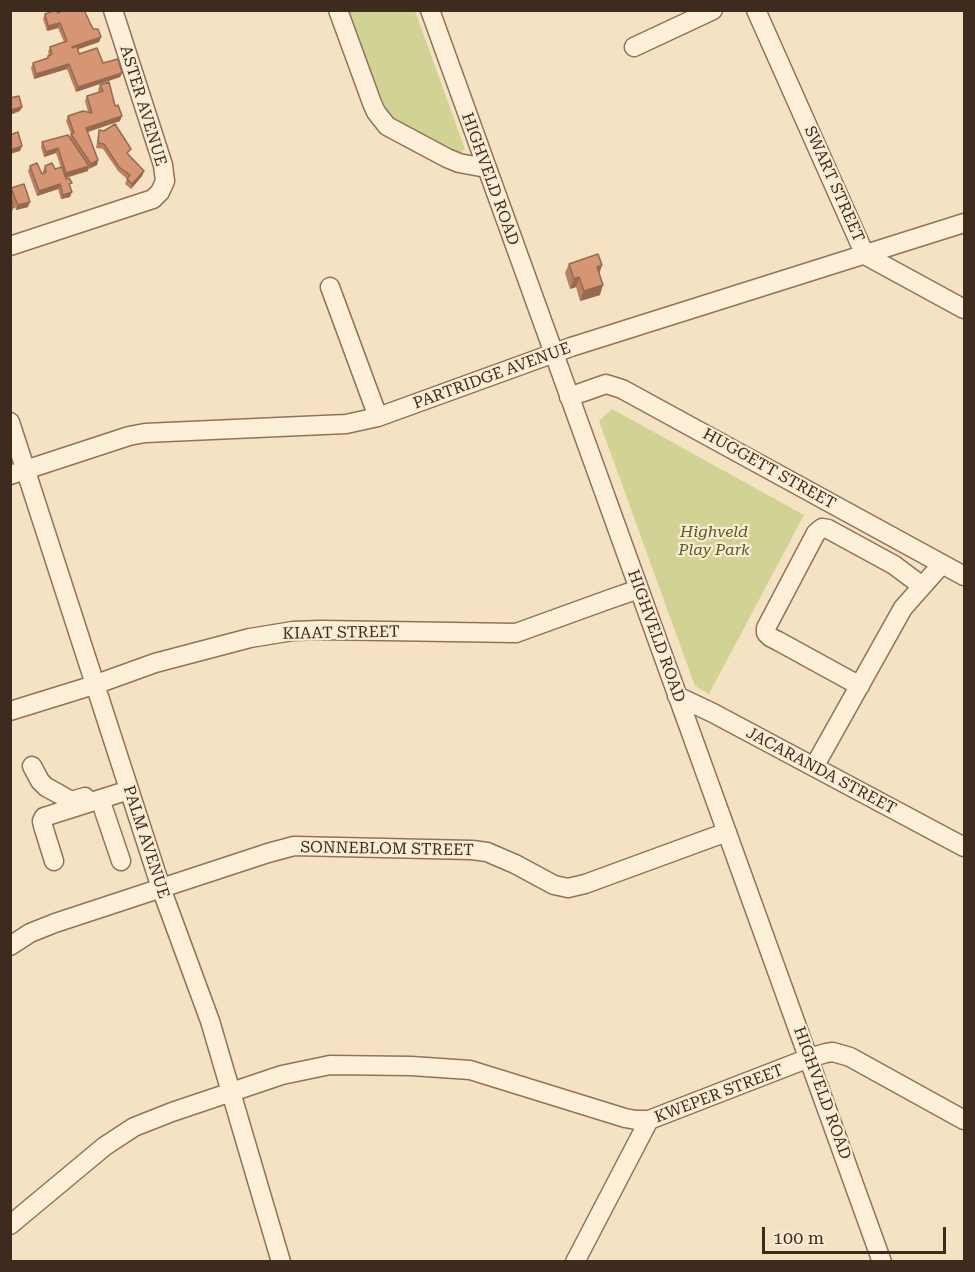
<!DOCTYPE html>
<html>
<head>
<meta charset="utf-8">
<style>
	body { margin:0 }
	#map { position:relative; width:975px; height:1272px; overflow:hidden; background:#f4e2c3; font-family:"Roboto Serif",serif }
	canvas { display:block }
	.frame { position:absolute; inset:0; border:12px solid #3f2b1d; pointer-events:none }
	.scale { position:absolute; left:762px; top:1227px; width:184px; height:27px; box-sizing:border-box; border:3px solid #3f2b1d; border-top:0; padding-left:8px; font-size:18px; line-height:21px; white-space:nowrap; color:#3f2b1d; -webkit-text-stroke:4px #faecd4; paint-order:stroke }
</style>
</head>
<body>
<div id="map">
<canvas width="975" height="1272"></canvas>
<div class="frame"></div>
<div class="scale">100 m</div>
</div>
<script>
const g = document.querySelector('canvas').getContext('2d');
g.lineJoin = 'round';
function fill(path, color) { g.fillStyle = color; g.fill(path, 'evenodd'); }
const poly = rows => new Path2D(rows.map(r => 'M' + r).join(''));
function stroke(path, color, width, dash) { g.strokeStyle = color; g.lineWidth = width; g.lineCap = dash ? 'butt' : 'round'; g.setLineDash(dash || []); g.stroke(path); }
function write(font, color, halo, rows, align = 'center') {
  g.font = font + ' "Roboto Serif",serif'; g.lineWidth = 4.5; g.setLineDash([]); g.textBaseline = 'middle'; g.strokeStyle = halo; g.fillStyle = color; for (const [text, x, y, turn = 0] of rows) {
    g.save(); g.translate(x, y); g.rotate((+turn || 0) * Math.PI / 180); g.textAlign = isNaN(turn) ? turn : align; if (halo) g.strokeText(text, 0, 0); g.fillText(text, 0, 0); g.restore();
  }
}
const green = poly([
	[349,11,415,11,465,149,459,153,448,149,397,124,389,115,379,94],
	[612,409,804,515,709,694,695,686,599,421]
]);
const minor = poly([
	[338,10,372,103,376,112,387,126,447,158,459,163,486,168],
	[430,10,882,1262],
	[756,10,865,255,964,309],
	[634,47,713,10],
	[10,246,153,199,160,192,165,181,163,165,113,10],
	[330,287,378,417],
	[569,397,606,384,622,389,964,576],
	[10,422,161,888,210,1021,281,1262],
	[10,475,129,436,145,433,346,424,378,417,571,347,964,223],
	[860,686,778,641,770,637,766,633,766,628,816,533,822,528,828,529,894,565,922,586],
	[677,696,713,713,964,847],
	[10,711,94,685,155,663,250,638,293,631,320,630,516,633,610,599,639,589],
	[32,766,40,781,46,787,59,794,71,801,85,797],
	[814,767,903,608,942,564],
	[100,799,121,861],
	[54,861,43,826,42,821,44,817,129,790],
	[10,946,30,933,55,923,268,853,294,846,472,850,487,852,515,864,554,885,568,888,585,884,727,832],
	[10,1225,105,1146,134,1127,172,1112,282,1075,330,1065,411,1066,470,1070,625,1118,636,1120,649,1120,809,1058,826,1053,833,1052,850,1057,964,1120],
	[575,1262,649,1120]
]);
const wall = poly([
	[58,13,93,29,101,37,99,42,78,49,79,54,103,63,122,73,120,77,76,92,67,69,34,79,31,68,33,63,47,58,49,55,48,52,50,47,64,42,58,28,47,31,43,19,45,14],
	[100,85,115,106,120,121,88,132,98,160,97,165,88,169,88,171,66,178,70,188,70,197,61,199,58,189,37,196,28,171,30,166,42,174,43,174,43,171,45,166,55,169,61,168,56,153,44,157,41,147,42,142,70,137,71,134,66,121,68,116,88,112,85,101,87,96,99,92,98,90],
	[99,130,129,154,128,155,144,171,142,176,131,189,125,184,127,179,118,171,103,149,96,148],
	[11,188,28,207,16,210,11,197,14,207,12,212,10,213,10,190],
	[569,264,599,273,600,295,580,301,576,287,570,289,565,273]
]);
const shadedWall = poly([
	[60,23,58,28,47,31,48,26],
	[101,37,99,42,70,52,72,47],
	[69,64,67,69,34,79,36,74],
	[122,73,120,77,76,92,78,87],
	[22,107,20,111,10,115,11,110],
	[122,116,120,121,84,133,86,128],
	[22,146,20,151,10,154,10,150],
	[58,148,56,153,44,157,46,152],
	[98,160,97,165,89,169,91,164],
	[89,166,88,171,64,178,66,173],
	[144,171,142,176,131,189,132,184],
	[60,184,58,189,37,196,39,191],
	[72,192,70,197,61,199,63,195],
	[30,202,28,207,16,210,18,205],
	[602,265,599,275,597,267],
	[579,277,576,287,570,289,574,279],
	[603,285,600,295,580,301,584,291]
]);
const building = poly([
	[56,10,58,13,64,10,84,10,93,29,98,29,101,37,72,47,72,48,77,46,79,54,97,48,103,63,118,59,122,73,78,87,69,64,36,74,33,63,48,58,48,56,52,54,50,47,67,41,60,23,48,26,45,14,56,10],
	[109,82,115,106,118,105,122,116,86,128,98,160,91,164,71,134,74,133,68,116,83,111,92,113,87,96,103,91,100,85,109,82],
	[19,96,22,107,11,110,10,98,19,96],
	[115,124,131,149,127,153,144,171,132,184,127,179,130,175,119,167,104,144,98,143,99,130,104,131,115,124],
	[18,132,22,146,10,150,10,135,18,132],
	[68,135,89,166,66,173,58,148,46,152,42,142,68,135],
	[37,163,42,174,46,172,45,166,52,163,55,169,62,167,66,179,69,178,72,183,69,184,72,192,63,195,60,184,39,191,30,166,37,163],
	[24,184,30,202,18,205,11,188,24,184],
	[10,195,14,207,10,209,10,195],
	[598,254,602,265,597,267,603,285,584,291,579,277,574,279,569,264,598,254]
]);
const streetNames = [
	["ASTER AVENUE",143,106,73],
	["HIGHVELD ROAD",490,179,70],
	["SWART STREET",834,184,66],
	["PARTRIDGE AVENUE",492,376,-20],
	["HUGGETT STREET",769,469,29],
	["KIAAT STREET",341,633,-1],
	["HIGHVELD ROAD",656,636,70],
	["JACARANDA STREET",821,771,28],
	["PALM AVENUE",146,842,72],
	["SONNEBLOM STREET",387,849,1],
	["HIGHVELD ROAD",822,1093,70],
	["KWEPER STREET",719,1094,-21]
];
const parkNames = [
	["Highveld",714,532],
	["Play Park",714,550]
];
fill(green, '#d1d395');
stroke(minor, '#917257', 21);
stroke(minor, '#fdefd8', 18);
fill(wall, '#b88164');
fill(shadedWall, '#966951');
fill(building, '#d69674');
stroke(building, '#966951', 1.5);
write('16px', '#3f2b1d', '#faecd4', streetNames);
write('italic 16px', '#535e21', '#faecd4', parkNames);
</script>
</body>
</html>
